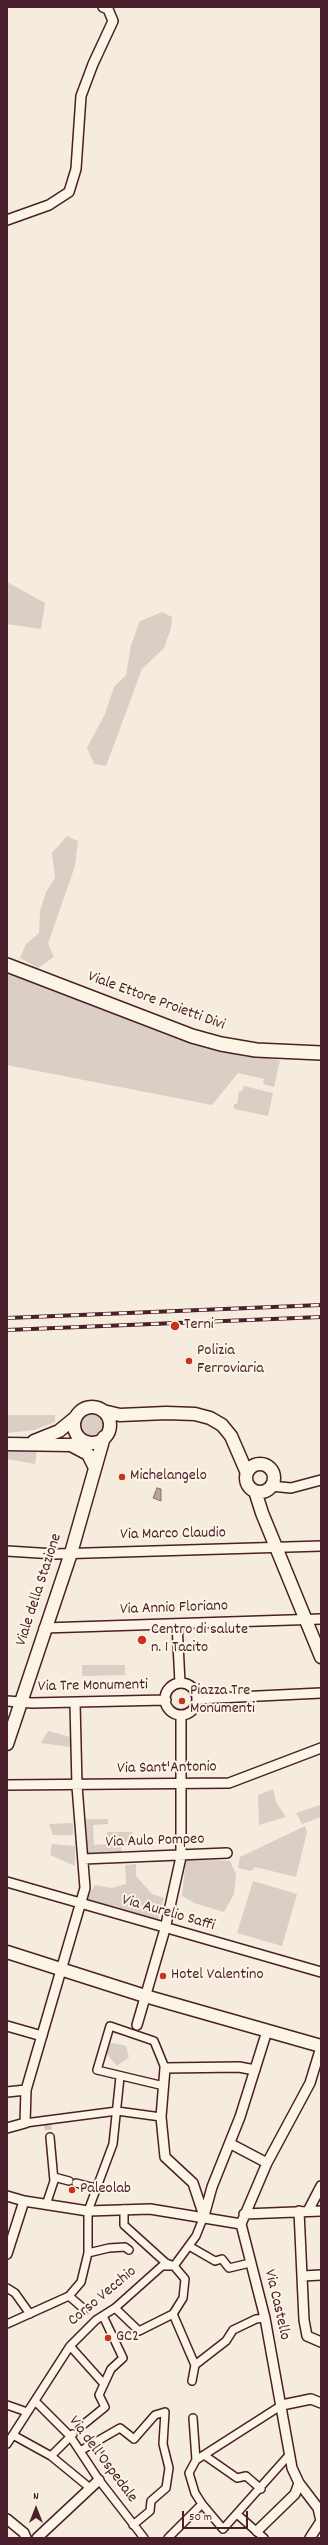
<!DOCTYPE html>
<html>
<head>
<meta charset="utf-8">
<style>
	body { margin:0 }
	#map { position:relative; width:328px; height:2545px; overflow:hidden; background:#f5ecde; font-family:Dekko,sans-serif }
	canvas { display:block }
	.frame { position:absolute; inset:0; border:8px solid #4a1f2b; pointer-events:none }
	.north { position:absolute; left:16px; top:2489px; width:40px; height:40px; -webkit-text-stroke:3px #fcf5e5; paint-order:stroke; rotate:0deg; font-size:11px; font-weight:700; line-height:16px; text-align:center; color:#4a1f2b }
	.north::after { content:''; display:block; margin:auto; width:14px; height:18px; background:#4a1f2b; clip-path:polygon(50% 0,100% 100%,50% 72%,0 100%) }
	.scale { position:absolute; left:182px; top:2511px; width:66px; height:18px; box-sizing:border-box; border:2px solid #4a1f2b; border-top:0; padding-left:5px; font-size:12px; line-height:14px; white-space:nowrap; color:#4a1f2b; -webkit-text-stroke:3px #fcf5e5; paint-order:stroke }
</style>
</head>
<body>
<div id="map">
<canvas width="328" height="2545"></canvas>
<div class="frame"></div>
<div class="north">N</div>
<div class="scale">50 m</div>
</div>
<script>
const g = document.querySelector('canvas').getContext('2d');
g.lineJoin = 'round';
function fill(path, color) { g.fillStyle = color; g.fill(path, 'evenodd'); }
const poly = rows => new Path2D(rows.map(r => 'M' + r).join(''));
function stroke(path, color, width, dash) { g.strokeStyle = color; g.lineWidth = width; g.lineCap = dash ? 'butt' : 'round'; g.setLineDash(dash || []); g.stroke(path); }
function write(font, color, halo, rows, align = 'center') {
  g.font = font + ' Dekko,sans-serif'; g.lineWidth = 4; g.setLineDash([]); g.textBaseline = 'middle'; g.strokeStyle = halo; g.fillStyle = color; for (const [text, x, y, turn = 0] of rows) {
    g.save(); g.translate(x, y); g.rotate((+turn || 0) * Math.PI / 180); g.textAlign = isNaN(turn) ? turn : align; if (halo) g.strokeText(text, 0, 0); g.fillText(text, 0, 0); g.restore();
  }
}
const green = poly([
	[7,582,45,603,41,629,7,624],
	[162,612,172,617,171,628,164,648,142,669,106,766,94,764,87,748,105,714,114,687,126,675,131,645,140,621],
	[67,836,78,841,75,866,48,944,54,957,38,968,20,958,26,944,39,933,40,911,46,892,55,878,52,853],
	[7,971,213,1050,280,1060,274,1087,263,1084,264,1079,238,1073,212,1105,7,1065],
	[244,1086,273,1093,268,1116,234,1109,234,1104,237,1104,239,1091,242,1091],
	'81 1425a12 12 0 1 1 24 0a12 12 0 1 1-24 0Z',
	[7,1415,55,1415,55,1422,34,1430,7,1433],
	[7,1449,37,1450,35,1464,7,1459],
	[82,1665,125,1665,125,1675,82,1676],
	[48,1731,70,1737,70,1747,41,1743],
	[273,1789,276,1802,286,1817,259,1825,258,1795],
	[321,1803,321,1817,302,1824,296,1813,320,1805],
	[85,1819,108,1819,108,1824,93,1825,94,1845,107,1844,107,1832,132,1832,133,1840,121,1844,121,1852,86,1853],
	[73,1823,73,1835,53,1835,49,1824],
	[305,1826,307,1832,296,1877,255,1867,251,1871,238,1868,240,1857],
	[52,1844,75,1846,75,1866,50,1855],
	[186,1859,230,1861,236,1874,234,1894,224,1912,194,1903,182,1896],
	[136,1864,136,1876,152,1894,164,1898,157,1923,85,1901,95,1885,112,1888,126,1884,125,1865],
	[253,1881,297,1894,282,1946,237,1933],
	[108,2042,126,2046,129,2057,117,2066,104,2051]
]);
const water = poly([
	[157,1488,161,1489,161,1501,153,1498,157,1488]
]);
const pedestrianTunnel = poly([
	[47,2123,50,2137],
	[84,2309,91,2315],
	[73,2434,84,2424]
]);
const pedestrian = poly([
	[164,2086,97,2070,110,2026,154,2041,165,2068],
	[25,2123,117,2111,161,2117],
	[54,2177,69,2181],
	[76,2183,95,2188],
	[46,2205,54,2181,50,2137],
	[124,2209,124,2225,166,2263,174,2266,185,2279,183,2298,173,2314,195,2365,192,2381],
	[189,2246,215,2261,222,2259,229,2268,250,2263],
	[88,2253,109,2248,125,2247,129,2250],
	[7,2288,15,2293,30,2314],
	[115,2308,139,2331,173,2314],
	[84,2309,69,2296,81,2282,88,2253,88,2211,113,2144,120,2077],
	[7,2324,69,2296],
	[70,2346,104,2384],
	[195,2365,226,2341,233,2330,256,2319,265,2318],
	[35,2401,70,2436,99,2480,144,2538],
	[7,2405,27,2412],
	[193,2418,196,2460,189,2473,195,2493,202,2504,223,2529,290,2454],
	[84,2424,105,2407,99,2395,111,2369,123,2358,103,2316],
	[13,2435,51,2456,90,2488],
	[7,2444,70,2346,96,2320,115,2308,162,2266,174,2266,196,2236,204,2216],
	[80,2451,120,2428,134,2439,155,2415,165,2412,163,2444,169,2468,166,2488,151,2501,150,2511,133,2525],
	[204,2455,237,2478,246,2476,261,2489],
	[51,2456,73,2434],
	[196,2460,282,2405],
	[238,2515,264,2538],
	[168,2538,202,2504]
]);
const minor = poly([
	[7,220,49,205,69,192,76,169,81,96,93,64,113,21,108,9,103,7],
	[271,1486,291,1488,321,1480],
	[7,1551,55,1554,321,1546],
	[177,1624,180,1683],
	[44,1628,321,1619],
	'165 1699a16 16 0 1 1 32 0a16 16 0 1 1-32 0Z',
	[197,1699,321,1693],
	[7,1701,32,1703,166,1700],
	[7,1785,229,1783,321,1748],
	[83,1859,227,1853],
	[7,1882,321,1972],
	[137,2025,165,1929,181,1857,181,1715],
	[7,2026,42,2036],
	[26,2090,85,1888,77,1786,75,1703],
	[7,2092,26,2090,25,2123,7,2128],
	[231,2144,267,2163],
	[7,2196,24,2201,7,2254],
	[24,2201,88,2211,150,2209,241,2224],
	[299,2211,304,2320,307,2336,321,2342],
	[308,2211,321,2186],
	[244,2214,321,2211],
	[204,2216,193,2183,165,2157,161,2117,165,2068,239,2067,255,2070],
	[204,2216,212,2187,240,2117,267,2031],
	[303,2276,321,2275],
	[282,2405,311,2399,321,2403],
	[299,2483,318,2508,321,2521,310,2538],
	[7,2519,24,2533,26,2538],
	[257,2531,295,2494,299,2483,292,2468,265,2318,241,2224,267,2163,310,2083,321,2047],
	[37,2538,99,2480]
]);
const tertiary = poly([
	'74 1425a18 18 0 1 1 36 0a18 18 0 1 1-36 0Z',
	[103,1411,120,1415,166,1413,195,1414,210,1418,222,1425,231,1436,247,1473],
	[34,1441,59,1431,76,1417],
	[7,1444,71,1445,87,1442],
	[71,1445,88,1454,95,1468],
	'246 1478a14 14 0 1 1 28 0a14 14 0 1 1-28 0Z',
	[255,1491,262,1513,321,1657],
	[7,1744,71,1553,104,1437],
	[7,1952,145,1996,321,2046]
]);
const secondary = poly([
	[7,965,192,1036,221,1044,256,1050,321,1053]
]);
const rail = poly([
	[7,1318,321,1305],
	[7,1330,321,1317]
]);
const markers = [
	[175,1326,5,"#c8321e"],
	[189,1361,4,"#c8321e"],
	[122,1477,4,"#c8321e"],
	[142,1640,5,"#c8321e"],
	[182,1701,4,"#c8321e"],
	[163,1976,4,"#c8321e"],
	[72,2190,4,"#c8321e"],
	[108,2338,4,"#c8321e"]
];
const streetNames = [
	["Viale Ettore Proietti Divi",156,1002,20],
	["Via Marco Claudio",173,1535,-1],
	["Viale della Stazione",40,1590,-72],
	["Via Annio Floriano",174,1609,-2],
	["Via Tre Monumenti",93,1687,-1],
	["Via Sant'Antonio",167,1769,-1],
	["Via Aulo Pompeo",155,1842,-2],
	["Via Aurelio Saffi",168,1914,16],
	["Corso Vecchio",103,2297,-40],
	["Via Castello",276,2305,77],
	["Via dell'Ospedale",102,2460,53]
];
const poiNames = [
	["Terni",184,1326],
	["Polizia",197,1352],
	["Ferroviaria",197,1370],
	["Michelangelo",130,1477],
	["Centro di salute",151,1631],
	["n. 1 Tacito",151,1649],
	["Piazza Tre",190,1692],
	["Monumenti",190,1710],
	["Hotel Valentino",171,1976],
	["Paleolab",80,2190],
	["GC2",116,2338]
];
fill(green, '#dbcec4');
fill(water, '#b8a39e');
stroke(water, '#8c6e70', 1);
stroke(pedestrianTunnel, '#d3c3ba', 7, [7, 3.5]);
stroke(pedestrian, '#4a1f2b', 10);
stroke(minor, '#4a1f2b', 12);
stroke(tertiary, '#4a1f2b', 15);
stroke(secondary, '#4a1f2b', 16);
stroke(pedestrian, '#fcf5e5', 7);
stroke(minor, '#fcf5e5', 9);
stroke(tertiary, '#fcf5e5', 12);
stroke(secondary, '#fcf5e5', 13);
stroke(rail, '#4a1f2b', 4);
stroke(rail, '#fcf5e5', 2.5, [8]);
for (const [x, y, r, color] of markers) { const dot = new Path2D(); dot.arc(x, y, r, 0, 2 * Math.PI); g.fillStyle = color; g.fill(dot); stroke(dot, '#fcf5e5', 1.5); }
write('16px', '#4a1f2b', '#fcf5e5', streetNames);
write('16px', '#4a1f2b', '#fcf5e5', poiNames, 'left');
</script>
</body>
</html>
